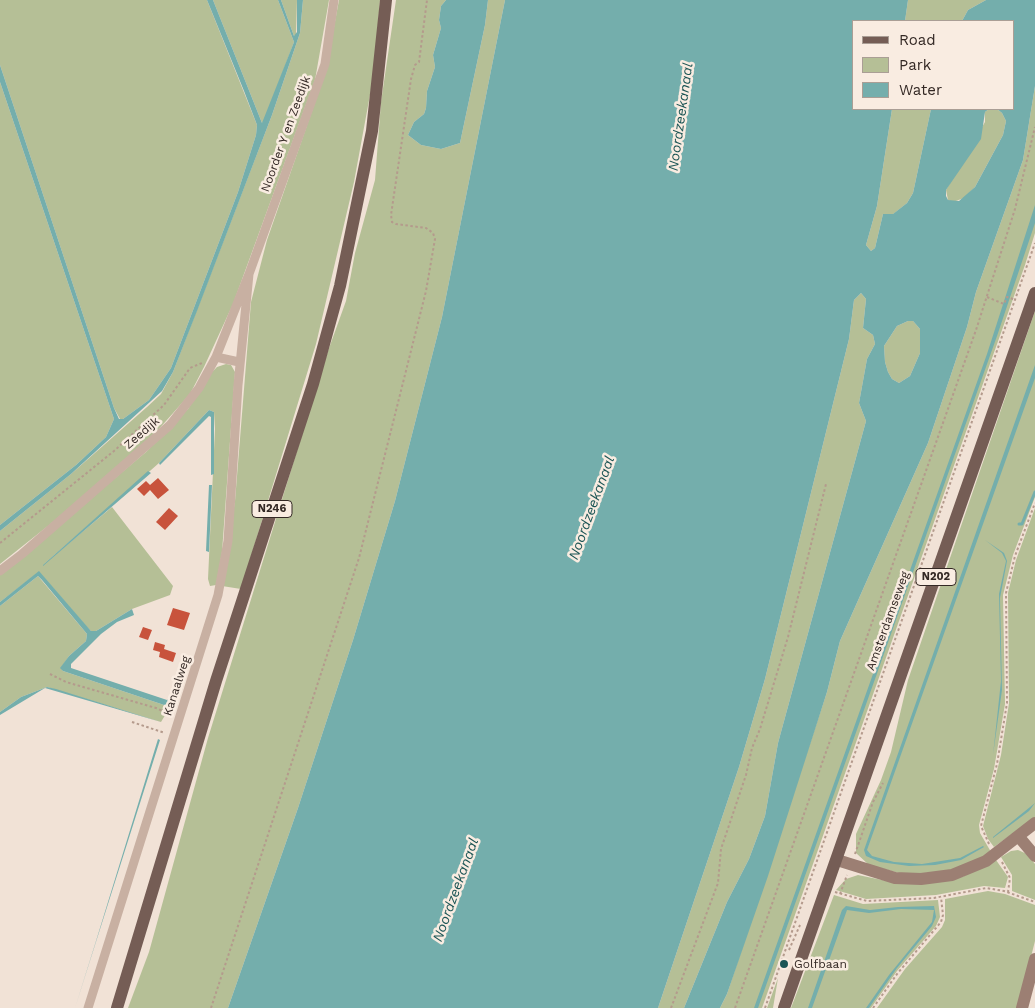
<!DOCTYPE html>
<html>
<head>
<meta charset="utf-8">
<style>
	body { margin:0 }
	#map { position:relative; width:1035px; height:1008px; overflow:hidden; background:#f1e2d6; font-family:"Work Sans",sans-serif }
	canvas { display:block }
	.legend { position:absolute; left:852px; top:20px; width:162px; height:90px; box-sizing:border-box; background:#f9ece1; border:1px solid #aa9e95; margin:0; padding:6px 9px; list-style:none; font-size:15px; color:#332824 }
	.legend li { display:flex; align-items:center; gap:10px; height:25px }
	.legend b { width:25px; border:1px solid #aa9e95 }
</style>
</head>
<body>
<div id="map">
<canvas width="1035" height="1008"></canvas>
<ul class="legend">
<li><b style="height:6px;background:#755d55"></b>Road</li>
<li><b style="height:14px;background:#b5bf96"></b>Park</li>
<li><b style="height:14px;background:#74aeac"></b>Water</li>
</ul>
</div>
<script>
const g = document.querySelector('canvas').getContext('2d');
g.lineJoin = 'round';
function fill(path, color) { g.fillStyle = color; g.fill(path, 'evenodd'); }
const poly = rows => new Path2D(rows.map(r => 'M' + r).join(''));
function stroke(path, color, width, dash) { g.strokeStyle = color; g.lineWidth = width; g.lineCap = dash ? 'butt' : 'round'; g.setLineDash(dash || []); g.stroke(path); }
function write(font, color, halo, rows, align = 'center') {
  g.font = font + ' "Work Sans",sans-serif'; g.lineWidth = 5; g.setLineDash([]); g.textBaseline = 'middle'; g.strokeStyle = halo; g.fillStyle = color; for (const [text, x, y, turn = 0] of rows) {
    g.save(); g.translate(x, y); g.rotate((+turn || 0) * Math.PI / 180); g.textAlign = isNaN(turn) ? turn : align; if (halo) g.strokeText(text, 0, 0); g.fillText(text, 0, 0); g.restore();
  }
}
const green = poly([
	[0,0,207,0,257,125,256,135,238,192,171,368,149,400,123,419,120,419,114,408,0,65],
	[213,0,278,0,294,42,264,122,262,123],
	[281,0,297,0,296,35,294,36],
	[303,0,329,0,315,80,233,304,204,367,190,394,150,439,63,514,0,564,0,531,71,474,147,407,161,394,173,372,272,115,300,33],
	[339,0,380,0,374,73,354,182,316,344,241,589,222,586,235,501,251,302,267,240,319,91,329,54],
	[396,0,446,0,441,6,439,20,441,28,433,55,435,67,427,91,426,108,424,114,414,122,408,135,421,145,441,149,460,143,485,25,488,0,505,0,442,317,395,501,353,640,298,808,228,1008,128,1008,149,952,208,738,328,351,346,301,355,253,375,180,381,102],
	[908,0,986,0,968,10,962,21,905,21],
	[0,82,114,419,106,437,76,465,0,525],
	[1035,86,1035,233,1025,265,762,1008,720,1008,727,994,827,692,840,641,928,443,967,327,976,292,1023,160],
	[892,109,931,109,913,193,907,203,892,215,883,214,875,248,871,251,866,245,877,206],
	[989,109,997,109,1002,113,1006,121,1003,135,975,187,964,198,953,202,948,200,946,190,985,122,985,112],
	[861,293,866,299,863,328,873,335,875,344,867,359,859,403,866,421,778,743,765,816,749,859,727,902,684,1008,658,1008,739,767,765,679,849,339,854,300],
	[1035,311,1035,497,1013,555,1003,595,1005,704,994,769,979,825,980,833,991,852,977,862,944,872,903,874,869,865,856,853,856,834,881,780,891,752,908,680],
	[908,321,913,321,920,329,920,353,910,376,899,383,892,379,888,372,885,362,884,346,897,326],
	[226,364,231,365,235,372,222,552,216,585,210,586,208,579,215,429,214,412,209,410,159,463,43,565,112,507,173,586,170,595,132,609,96,631,91,631,86,626,39,572,0,602,0,575,146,452,188,409,211,373,217,367],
	[1035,508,1035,817,994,847,988,839,983,826,1001,755,1009,703,1008,593,1016,560],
	[38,576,87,634,86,641,69,656,61,668,63,671,170,707,161,722,47,687,21,697,0,712,0,606],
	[1018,850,1027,854,1035,864,1035,900,1012,891,1012,875,1001,857,1011,851],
	[996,860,1008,877,1005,888,984,886,936,895,866,899,836,890,846,879,858,875,887,881,962,877],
	[988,891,1005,894,1035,905,1035,941,1018,1008,877,1008,905,969,942,927,945,920,945,899],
	[834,895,863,904,938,900,940,917,936,926,897,971,871,1008,791,1008],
	[778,978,773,1008,767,1008]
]);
const water = poly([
	[207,0,213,0,262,123,294,42,278,0,281,0,294,36,297,32,297,0,303,0,300,33,272,115,197,311,173,372,162,391,71,474,0,531,0,525,76,465,106,437,114,419,0,82,0,65,114,408,119,419,123,419,149,400,171,368,238,192,256,135,257,125,244,91],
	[446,0,488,0,485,25,460,143,441,149,421,145,408,135,414,122,424,114,426,108,427,91,435,67,433,55,441,28,439,20,441,6],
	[505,0,908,0,905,21,854,21,854,109,892,109,877,206,866,245,871,251,875,248,883,214,893,214,907,203,913,193,931,109,989,109,985,112,981,139,946,190,946,196,948,200,959,201,975,187,1003,135,1006,121,1002,113,997,109,1014,109,1014,21,962,21,968,10,986,0,1035,0,1035,86,1023,160,976,292,967,327,928,443,840,641,827,692,768,876,727,994,720,1008,684,1008,727,902,749,859,765,816,778,743,866,421,859,403,867,359,875,344,873,335,863,328,866,299,861,293,854,300,849,339,765,679,739,767,658,1008,228,1008,298,808,353,640,395,501,442,317],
	[908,321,913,321,920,329,920,353,910,376,899,383,892,379,888,372,885,362,884,346,897,326],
	[1035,205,1035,223,997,336,758,1008,754,1008,987,354],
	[1035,365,1035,378,867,850,872,856,894,862,922,864,960,858,983,846,984,847,961,860,935,865,909,866,880,862,866,856,864,850],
	[209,410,214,412,214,474,211,475,211,417,209,416,160,465,159,463],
	[148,471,151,473,43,566,43,565],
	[209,485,212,485,209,552,206,551],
	[985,540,1004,553,1007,561,1000,598,1002,690,993,755,1001,681,999,594,1006,561,1002,553],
	[39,571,91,631,96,631,132,609,134,615,117,622,101,634,71,664,71,668,167,700,169,698,173,701,170,707,63,671,60,668,69,656,86,641,87,634,42,580,38,576,0,606,0,602],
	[47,687,56,689,161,722,45,688,0,715,0,712,21,697],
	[158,739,160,740,75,1008,96,941],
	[1035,803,1029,811,993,838,993,837],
	[846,906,870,910,898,907,934,906,936,917,932,926,897,968,869,1008,866,1008,889,975,932,922,934,910,901,909,869,913,847,910,812,1008,808,1008,842,910]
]);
const stream = poly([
	[1019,524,1022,524,1035,492]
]);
const building = poly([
	[158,478,169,490,158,499,150,490,144,496,137,489,146,481,150,485],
	[169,508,178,516,165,530,156,522],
	[173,608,190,613,184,630,167,625],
	[143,627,152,630,148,640,139,637],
	[155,642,165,645,164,649,176,653,173,662,159,657,160,652,153,650]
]);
const path = poly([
	[987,297,1004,304,1007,297,1016,300],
	[0,543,114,451,164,405,190,368,202,363],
	[50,674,66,682,156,708,171,715],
	[132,722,165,733],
	[989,844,981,826,997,764,1007,703,1006,593,1015,556,1035,503],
	[855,854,873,802,883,783],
	[1002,862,1010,878,1008,892],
	[835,892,867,901,934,898,986,888,1004,891,1035,902],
	[840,894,847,875],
	[789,950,800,925],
	[211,1008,359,558,426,291,435,239,433,233,426,228,396,224,392,222,391,215,411,79,415,65,419,62,427,0],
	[671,1008,718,883,721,849,746,775,752,748,760,729,788,637,826,484],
	[735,1008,976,330,1015,209,1035,127],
	[765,1008,1035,243],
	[873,1008,897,974,941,922,943,915,941,897]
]);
const street = poly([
	[216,357,239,362],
	[0,571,22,554,170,425,199,388,216,357,249,274,304,122,325,64,334,0],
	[88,1008,218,595,228,541,238,385,249,274]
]);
const secondary = poly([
	[1019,837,1035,856],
	[837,860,895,878,921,879,952,875,986,861,1035,823],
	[1022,1008,1035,959]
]);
const primary = poly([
	[117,1008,216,681,313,384,340,286,372,131,386,0],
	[784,1008,1035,293]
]);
const markers = [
	[784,964,5,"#1a5454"]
];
const shields = [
	[272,509,40],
	[936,577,40]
];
const shieldNames = [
	["N246",272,509],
	["N202",936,577]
];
const streetNames = [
	["Noorder Y en Zeedijk",286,134,-70],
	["Zeedijk",142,433,-41],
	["Amsterdamseweg",888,621,-70],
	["Kanaalweg",177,686,-72]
];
const poiNames = [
	["Golfbaan",794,964]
];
const waterNames = [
	["Noordzeekanaal",681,117,-82],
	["Noordzeekanaal",592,508,-70],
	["Noordzeekanaal",456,890,-70]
];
fill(green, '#b5bf96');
fill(water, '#74aeac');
stroke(stream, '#74aeac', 3);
fill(building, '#c8533c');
stroke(path, '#b49a8c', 2, [2.5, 2.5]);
stroke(street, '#c8b0a2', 9);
stroke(secondary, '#9c7f73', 12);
stroke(primary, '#755d55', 12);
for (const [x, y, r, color] of markers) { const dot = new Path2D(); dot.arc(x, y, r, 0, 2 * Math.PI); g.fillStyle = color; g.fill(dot); stroke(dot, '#f9ece1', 2); }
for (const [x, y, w] of shields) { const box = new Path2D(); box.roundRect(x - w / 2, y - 8.5, w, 17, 4); g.fillStyle = '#f9ece1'; g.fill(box); stroke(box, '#332824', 1); }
write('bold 11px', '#332824', null, shieldNames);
write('12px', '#332824', '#f9ece1', streetNames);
write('12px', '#332824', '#f9ece1', poiNames, 'left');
write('italic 14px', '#1a5454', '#f9ece1', waterNames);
</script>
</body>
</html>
